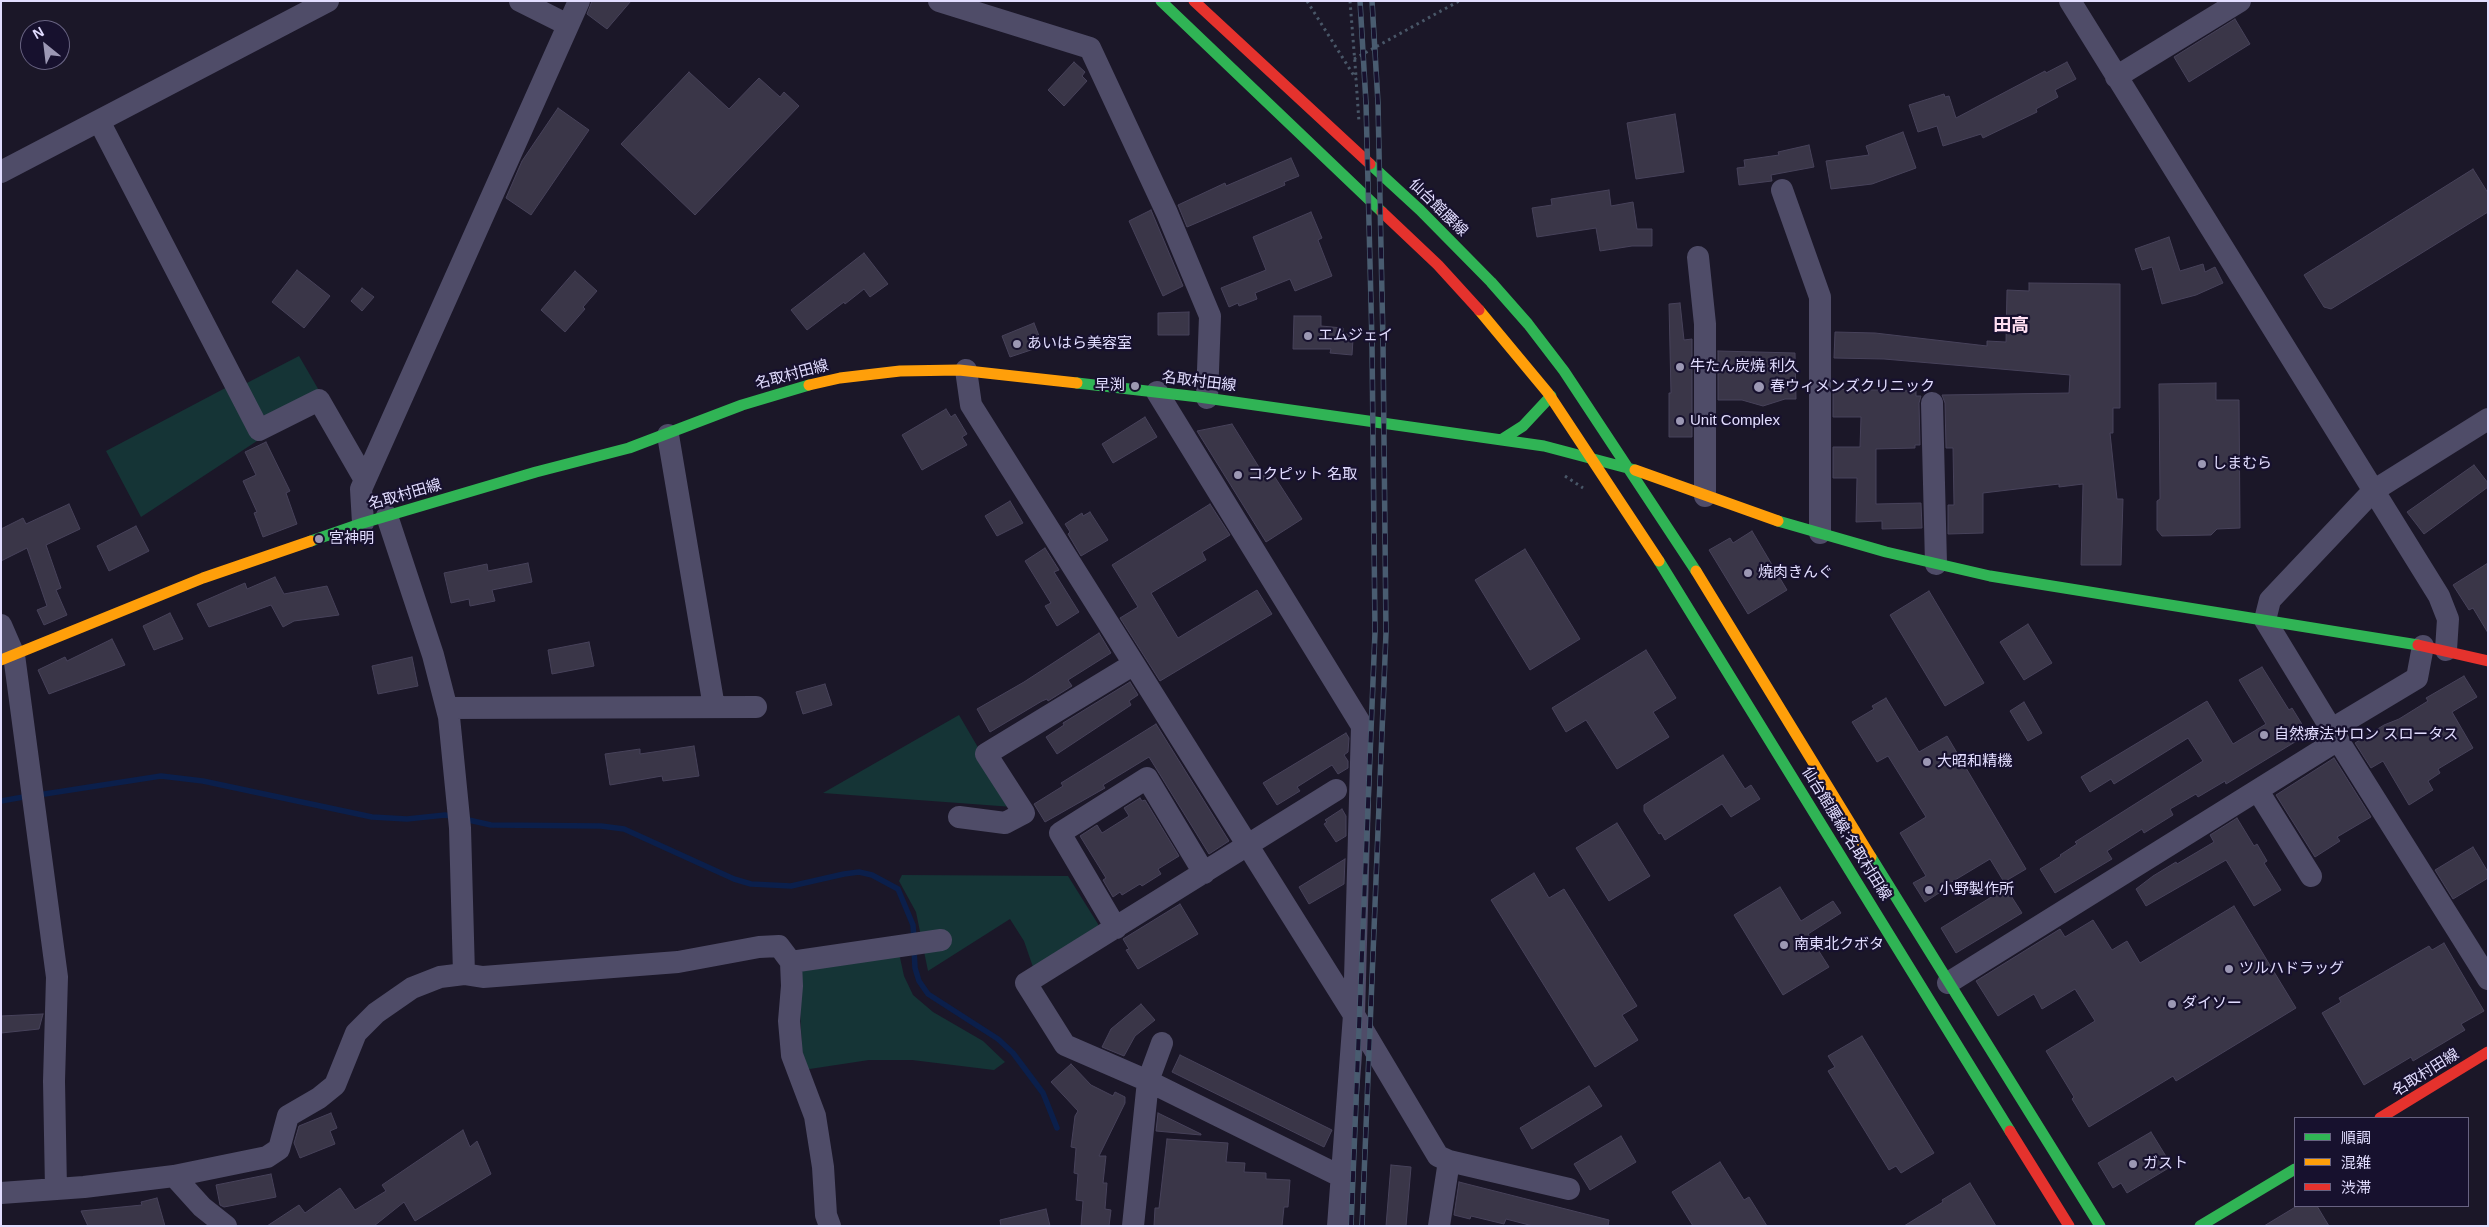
<!DOCTYPE html>
<html>
<head>
<meta charset="utf-8">
<style>
	body { margin:0 }
	#map { position:relative; width:2489px; height:1227px; overflow:hidden; background:#1b1728; font-family:Arial,"Noto Sans JP",sans-serif }
	canvas { display:block }
	.frame { position:absolute; inset:0; border:2px solid #e2ddff; pointer-events:none }
	.legend { position:absolute; left:2294px; top:1117px; width:175px; height:90px; box-sizing:border-box; background:#17112e; border:1px solid #686382; margin:0; padding:6px 9px; list-style:none; font-size:15px; color:#e2ddff }
	.legend li { display:flex; align-items:center; gap:10px; height:25px }
	.legend b { width:25px; border:1px solid #686382 }
	.north { position:absolute; left:20px; top:20px; width:50px; height:50px; box-sizing:border-box; background:#17112e; border:1px solid #686382; border-radius:50%; rotate:331deg; font-size:14px; font-weight:700; line-height:20px; text-align:center; color:#e2ddff }
	.north::after { content:''; display:block; margin:auto; width:18px; height:22px; background:#9c98b4; clip-path:polygon(50% 0,100% 100%,50% 72%,0 100%) }
</style>
</head>
<body>
<div id="map">
<canvas width="2489" height="1227"></canvas>
<div class="frame"></div>
<ul class="legend">
<li><b style="height:6px;background:#30b455"></b>順調</li>
<li><b style="height:6px;background:#ff9f0a"></b>混雑</li>
<li><b style="height:6px;background:#e5322d"></b>渋滞</li>
</ul>
<div class="north">N</div>
</div>
<script>
const g = document.querySelector('canvas').getContext('2d');
g.lineJoin = 'round';
function fill(path, color) { g.fillStyle = color; g.fill(path, 'evenodd'); }
const poly = rows => new Path2D(rows.map(r => 'M' + r).join(''));
function stroke(path, color, width, dash) { g.strokeStyle = color; g.lineWidth = width; g.lineCap = dash ? 'butt' : 'round'; g.setLineDash(dash || []); g.stroke(path); }
function write(font, color, halo, rows, align = 'center') {
  g.font = font + ' Arial,"Noto Sans JP",sans-serif'; g.lineWidth = 4.5; g.setLineDash([]); g.textBaseline = 'middle'; g.strokeStyle = halo; g.fillStyle = color; for (const [text, x, y, turn = 0] of rows) {
    g.save(); g.translate(x, y); g.rotate((+turn || 0) * Math.PI / 180); g.textAlign = isNaN(turn) ? turn : align; if (halo) g.strokeText(text, 0, 0); g.fillText(text, 0, 0); g.restore();
  }
}
const green = poly([
	[299,356,324,399,267,418,261,413,245,384],
	[231,385,260,439,141,517,106,451],
	[959,715,1013,807,823,793],
	[902,875,1068,876,1098,924,1098,930,1033,967,1024,941,1010,919,928,971,916,912,899,881],
	[899,953,904,976,913,995,933,1012,983,1041,1005,1062,994,1070,912,1060,869,1060,803,1070,798,969]
]);
const stream = poly([
	[38,795,161,776,203,781,372,817,407,819,445,815,455,817],
	[1,801,29,796],
	[464,819,491,825,601,826,624,829,734,879,751,884,791,886,844,874,859,872,872,875,898,889,913,925,914,940],
	[914,949,915,968,919,981,928,994,998,1039,1013,1053,1043,1093,1057,1128]
]);
const building = poly([
	[592,1,631,1,607,29,587,14,592,1],
	[2235,19,2250,44,2189,82,2174,57,2235,19],
	[1074,62,1085,72,1082,76,1087,81,1064,106,1048,90,1074,62],
	[2067,62,2076,79,2055,90,2058,97,2036,109,2037,112,1983,138,1981,134,1943,146,1937,126,1918,132,1909,105,1944,94,1945,97,1949,96,1956,118,2045,71,2046,73,2067,62],
	[689,72,729,109,759,78,780,97,784,92,799,106,695,215,621,144,689,72],
	[558,108,589,130,531,215,506,198,522,161,558,108],
	[1675,114,1684,172,1636,179,1627,123,1675,114],
	[1903,132,1916,168,1872,184,1831,189,1826,161,1869,155,1866,146,1903,132],
	[1809,145,1814,167,1771,175,1772,181,1739,185,1737,168,1745,167,1744,160,1779,155,1778,152,1809,145],
	[1291,158,1299,176,1284,182,1285,185,1187,227,1178,205,1225,183,1226,186,1291,158],
	[2473,169,2488,193,2488,212,2331,309,2324,307,2304,275,2473,169],
	[1609,190,1611,206,1633,202,1637,229,1652,229,1652,246,1632,246,1600,251,1596,228,1537,237,1532,208,1552,205,1551,199,1609,190],
	[1151,210,1183,286,1163,296,1129,221,1151,210],
	[1311,212,1322,238,1318,240,1332,276,1295,291,1290,279,1255,293,1257,299,1239,306,1238,303,1229,307,1221,288,1266,270,1253,237,1311,212],
	[2169,237,2180,271,2203,264,2205,272,2215,267,2223,283,2196,295,2162,304,2152,267,2142,270,2135,249,2169,237],
	[864,253,888,284,870,297,864,289,845,304,844,302,807,330,791,310,864,253],
	[297,270,330,296,304,328,272,302,297,270],
	[575,271,597,291,583,307,585,309,565,332,541,310,575,271],
	[2029,283,2120,284,2120,408,2113,408,2113,433,2110,433,2117,499,2123,499,2121,565,2081,565,2083,484,2059,487,2059,484,1983,493,1983,533,1948,534,1948,505,1954,505,1953,448,1946,448,1945,403,1942,395,2069,393,2070,375,1884,359,1834,358,1835,332,1875,333,1987,346,1987,341,2006,342,2007,290,2029,291,2029,283],
	[362,288,374,297,362,311,351,301,362,288],
	[1680,303,1684,340,1692,339,1692,437,1669,437,1669,393,1671,393,1669,304,1680,303],
	[1189,312,1189,335,1158,335,1158,313,1189,312],
	[1294,316,1321,316,1321,326,1343,328,1343,334,1350,334,1349,338,1353,339,1352,355,1330,353,1331,349,1293,349,1294,316],
	[1034,323,1043,346,1010,357,1002,336,1034,323],
	[1718,351,1795,353,1796,399,1785,399,1763,406,1742,400,1718,400,1718,351],
	[2216,383,2216,400,2239,400,2240,528,2217,529,2211,535,2162,536,2157,530,2157,501,2160,499,2159,384,2216,383],
	[1833,389,1916,391,1916,396,1921,396,1919,403,1920,445,1915,445,1915,448,1876,449,1876,504,1921,503,1922,528,1882,529,1882,521,1856,522,1857,478,1833,478,1833,447,1860,447,1861,417,1833,417,1833,389],
	[946,409,951,417,955,414,967,434,962,437,967,445,922,470,902,435,946,409],
	[1145,417,1157,437,1113,463,1102,444,1145,417],
	[1232,424,1262,472,1269,468,1302,519,1266,542,1197,431,1232,424],
	[266,442,290,491,286,493,297,524,263,537,254,513,257,512,243,481,256,475,245,452,266,442],
	[2474,465,2488,483,2488,487,2424,534,2407,512,2474,465],
	[1010,501,1023,523,997,536,985,516,1010,501],
	[69,504,80,529,46,545,61,588,56,590,67,615,44,625,37,610,47,606,27,548,1,561,1,529,23,518,26,524,69,504],
	[1210,504,1230,535,1202,552,1206,560,1151,593,1178,638,1257,590,1272,614,1160,681,1120,618,1138,607,1112,565,1210,504],
	[1090,512,1108,540,1081,556,1068,534,1070,532,1065,524,1082,513,1083,516,1090,512],
	[136,526,149,551,109,571,97,546,136,526],
	[1752,531,1787,590,1748,614,1709,550,1730,538,1733,543,1752,531],
	[1045,548,1059,570,1054,572,1079,612,1057,626,1045,606,1051,603,1025,561,1045,548],
	[1525,549,1580,639,1530,670,1475,580,1525,549],
	[528,563,532,582,492,590,495,601,470,606,469,599,451,603,444,573,487,564,488,571,528,563],
	[2488,563,2488,633,2473,608,2469,610,2453,585,2488,563],
	[275,577,284,594,327,586,339,615,294,621,283,627,271,605,209,627,197,604,245,583,247,589,275,577],
	[1929,591,1984,683,1945,706,1890,615,1929,591],
	[170,613,183,639,154,650,143,626,170,613],
	[2028,624,2052,663,2024,680,2000,642,2028,624],
	[1099,633,1111,653,1068,680,1072,686,1048,701,1047,699,1042,701,990,732,977,709,1024,682,1099,633],
	[112,639,125,665,49,694,38,670,65,657,67,661,112,639],
	[589,642,594,666,552,674,548,650,589,642],
	[1646,650,1676,698,1653,712,1669,737,1617,769,1586,720,1566,732,1552,708,1646,650],
	[412,657,418,686,378,694,372,666,412,657],
	[2262,667,2289,710,2292,708,2308,734,2226,784,2225,781,2198,797,2196,794,2170,809,2173,815,2144,833,2142,829,2107,851,2112,859,2055,893,2040,869,2061,856,2060,855,2077,844,2075,842,2203,761,2188,738,2114,784,2111,779,2090,792,2081,777,2207,701,2233,744,2266,724,2239,680,2262,667],
	[2464,676,2477,697,2452,712,2473,748,2438,769,2440,773,2428,781,2433,790,2409,805,2383,761,2371,768,2355,743,2384,725,2399,719,2428,701,2426,698,2464,676],
	[1130,682,1138,695,1129,701,1131,705,1057,754,1046,737,1064,725,1063,723,1130,682],
	[825,684,832,705,803,714,796,692,825,684],
	[1886,698,1919,752,1947,736,2026,869,2004,882,1990,859,1940,889,1942,891,1925,902,1913,883,1926,876,1900,833,1926,817,1888,756,1877,762,1852,722,1874,709,1872,706,1886,698],
	[2024,702,2042,733,2028,741,2010,711,2024,702],
	[1156,724,1229,841,1209,854,1149,757,1103,785,1105,788,1045,822,1034,804,1063,786,1061,783,1156,724],
	[1346,733,1349,738,1348,752,1344,755,1348,761,1348,768,1338,774,1332,765,1297,787,1300,791,1277,805,1263,783,1346,733],
	[694,746,699,776,663,781,662,776,610,785,605,754,640,749,640,754,694,746],
	[1723,755,1745,789,1751,785,1760,799,1731,817,1722,804,1665,840,1661,833,1659,834,1644,811,1644,805,1723,755],
	[2334,758,2371,817,2337,837,2340,841,2315,857,2276,795,2334,758],
	[1140,798,1142,801,1145,800,1179,856,1158,869,1161,874,1142,886,1140,884,1122,895,1120,892,1113,897,1103,880,1106,878,1080,836,1097,825,1102,833,1129,816,1124,808,1140,798],
	[1342,809,1346,816,1346,836,1336,842,1324,824,1327,822,1325,820,1342,809],
	[2237,818,2254,846,2257,844,2267,861,2264,863,2281,890,2254,906,2226,860,2146,906,2136,889,2153,876,2176,862,2177,864,2214,842,2210,835,2237,818],
	[1617,823,1650,876,1609,901,1576,848,1617,823],
	[2473,847,2488,872,2488,878,2453,899,2435,870,2473,847],
	[1345,859,1344,884,1309,904,1299,887,1345,859],
	[1534,873,1549,898,1564,889,1637,1006,1622,1015,1638,1040,1595,1067,1491,900,1534,873],
	[1780,887,1801,921,1833,901,1841,913,1808,934,1829,967,1783,995,1734,915,1780,887],
	[2006,888,2022,913,1956,953,1941,928,2006,888],
	[1180,904,1198,934,1138,969,1126,950,1129,949,1123,939,1180,904],
	[2234,906,2296,1008,2176,1081,2173,1076,2089,1127,2072,1099,2074,1097,2046,1051,2095,1021,2075,989,2042,1009,2034,994,1998,1016,1976,981,2060,929,2065,937,2093,920,2112,950,2127,941,2140,963,2234,906],
	[2444,943,2484,1011,2461,1024,2465,1030,2413,1061,2411,1057,2364,1085,2322,1013,2341,1002,2339,998,2429,946,2432,950,2444,943],
	[1141,1004,1155,1020,1135,1036,1124,1056,1102,1047,1111,1029,1141,1004],
	[43,1014,39,1029,1,1033,1,1016,43,1014],
	[1862,1036,1934,1153,1901,1173,1896,1166,1889,1170,1828,1071,1835,1067,1828,1056,1862,1036],
	[1180,1055,1332,1130,1324,1147,1172,1072,1180,1055],
	[1071,1064,1091,1085,1113,1096,1115,1092,1125,1097,1125,1103,1099,1156,1106,1156,1103,1183,1107,1183,1105,1209,1111,1210,1109,1226,1081,1226,1083,1201,1076,1200,1078,1174,1074,1173,1076,1148,1071,1147,1075,1116,1078,1111,1051,1082,1071,1064],
	[1589,1086,1602,1106,1532,1149,1520,1128,1589,1086],
	[331,1113,337,1128,330,1131,335,1144,300,1158,294,1143,299,1126,331,1113],
	[1158,1113,1201,1134,1201,1135,1156,1131,1158,1113],
	[463,1130,470,1147,477,1141,491,1174,415,1221,404,1202,374,1226,267,1226,299,1205,305,1213,340,1188,355,1210,386,1191,382,1185,463,1130],
	[2151,1132,2172,1166,2127,1193,2121,1183,2113,1188,2098,1163,2151,1132],
	[1621,1136,1636,1162,1590,1190,1574,1164,1621,1136],
	[1167,1139,1228,1143,1226,1162,1245,1163,1244,1172,1266,1173,1266,1179,1290,1180,1288,1207,1284,1207,1282,1226,1154,1226,1155,1208,1159,1208,1167,1139],
	[1720,1162,1744,1200,1749,1197,1767,1226,1693,1226,1672,1192,1720,1162],
	[1391,1165,1411,1167,1406,1226,1386,1226,1391,1165],
	[271,1174,276,1197,224,1207,220,1205,216,1185,271,1174],
	[1459,1182,1609,1220,1608,1226,1533,1226,1506,1219,1504,1224,1471,1216,1470,1219,1454,1215,1459,1182],
	[1970,1183,1996,1226,1904,1226,1943,1202,1942,1200,1970,1183],
	[157,1198,165,1226,88,1226,81,1211,142,1205,141,1202,157,1198],
	[2297,1206,2317,1206,2329,1226,2264,1226,2297,1206],
	[1046,1209,1050,1226,1001,1226,1000,1220,1046,1209]
]);
const path = poly([
	[1307,1,1356,79,1359,122],
	[1350,1,1356,76],
	[1354,59,1459,1],
	[1565,476,1583,488]
]);
const street = poly([
	[520,1,568,25],
	[939,1,1090,48,1167,213,1210,316,1207,398],
	[2070,1,2439,596,2448,619,2446,650],
	[2116,77,2240,1],
	[99,121,259,430,319,400,365,480],
	[1,172,328,1],
	[1782,190,1820,297,1820,533],
	[1698,257,1705,324,1705,496],
	[1157,392,1362,726,1354,1015,1438,1156,1449,1161,1439,1226],
	[1932,403,1936,564],
	[668,435,714,707],
	[363,523,361,489,579,1],
	[1,625,14,655,57,977,54,1081,56,1189],
	[1134,664,1354,1015,1338,1226],
	[447,708,756,707],
	[2332,729,2417,678,2423,646],
	[2338,740,2488,979],
	[2258,791,2311,876],
	[959,817,1005,823,1024,813,986,754,1134,664,971,405,966,370],
	[1116,928,1060,833,1147,778,1204,873],
	[791,962,792,986,789,1021,792,1055,815,1116,823,1167,826,1215,830,1226],
	[464,974,483,977,678,962,759,947,779,946,791,962,941,940],
	[1948,983,2338,740,2265,620,2270,600,2373,491,2488,419],
	[1162,1043,1148,1081,1065,1045,1026,983,1336,790],
	[1449,1161,1569,1189],
	[174,1176,267,1157,279,1149,288,1116,319,1098,335,1085,356,1033,376,1013,412,988,440,977,464,974,460,828,449,717,433,655,387,516],
	[1,1193,84,1187,174,1176,202,1207,226,1226],
	[1133,1226,1148,1081,1342,1177]
]);
const fast = poly([
	[1161,1,1382,212],
	[1370,164,1420,210,1491,282,1528,324,1564,371,1696,571],
	[1077,383,1199,397,1544,446,1635,470],
	[1501,440,1523,426,1551,396],
	[1778,521,1886,552,1990,576,2418,645],
	[311,541,363,523,536,472,629,448,742,405,809,385],
	[1659,561,2010,1131],
	[1871,857,2100,1226],
	[2200,1226,2295,1169]
]);
const slow = poly([
	[1479,310,1548,393,1659,561],
	[809,385,840,378,900,371,959,370,1077,383],
	[1635,470,1778,521],
	[1696,571,1871,857],
	[1,660,203,578,311,541]
]);
const jam = poly([
	[1194,1,1370,164],
	[1382,212,1438,265,1479,310],
	[2418,645,2488,661],
	[2380,1118,2488,1052],
	[2010,1131,2069,1226]
]);
const rail = poly([
	[1351,1226,1375,632,1372,343,1366,103,1360,1],
	[1362,1226,1386,633,1383,343,1378,103,1372,1]
]);
const markers = [
	[1308,336,5,"#9c98b4"],
	[1017,344,5,"#9c98b4"],
	[1680,367,5,"#9c98b4"],
	[1135,386,5,"#9c98b4"],
	[1759,387,6,"#9c98b4"],
	[1680,421,5,"#9c98b4"],
	[2202,464,5,"#9c98b4"],
	[1238,475,5,"#9c98b4"],
	[319,539,5,"#9c98b4"],
	[1748,573,5,"#9c98b4"],
	[2264,735,5,"#9c98b4"],
	[1927,762,5,"#9c98b4"],
	[1929,890,5,"#9c98b4"],
	[1784,945,5,"#9c98b4"],
	[2229,969,5,"#9c98b4"],
	[2172,1004,5,"#9c98b4"],
	[2133,1164,5,"#9c98b4"]
];
const streetNames = [
	["仙台館腰線",1438,208,44],
	["名取村田線",792,375,-15],
	["名取村田線",1199,382,7],
	["名取村田線",405,495,-16],
	["仙台館腰線;名取村田線",1846,834,58],
	["名取村田線",2426,1073,-32]
];
const poiNames = [
	["エムジェイ",1318,336],
	["あいはら美容室",1027,344],
	["牛たん炭焼 利久",1690,367],
	["早渕",1125,386,"right"],
	["春ウィメンズクリニック",1770,387],
	["Unit Complex",1690,421],
	["しまむら",2212,464],
	["コクピット 名取",1248,475],
	["宮神明",329,539],
	["焼肉きんぐ",1758,573],
	["自然療法サロン スロータス",2274,735],
	["大昭和精機",1937,762],
	["小野製作所",1939,890],
	["南東北クボタ",1794,945],
	["ツルハドラッグ",2239,969],
	["ダイソー",2182,1004],
	["ガスト",2143,1164]
];
const quarterNames = [
	["田高",2011,326]
];
fill(green, '#153436');
stroke(stream, '#0b1f4b', 5.5);
fill(building, '#3a3648');
stroke(building, '#47425a', 1);
stroke(path, '#495768', 3, [2.5, 4]);
stroke(street, '#4f4c68', 22);
stroke(fast, '#30b455', 11);
stroke(slow, '#ff9f0a', 11);
stroke(jam, '#e5322d', 11);
stroke(rail, '#495c70', 5.5);
stroke(rail, '#17112e', 4, [11]);
for (const [x, y, r, color] of markers) { const dot = new Path2D(); dot.arc(x, y, r, 0, 2 * Math.PI); g.fillStyle = color; g.fill(dot); stroke(dot, '#17112e', 2); }
write('15px', '#e2ddff', '#17112e', streetNames);
write('15px', '#e2ddff', '#17112e', poiNames, 'left');
write('bold 18px', '#ffdff2', '#17112e', quarterNames);
</script>
</body>
</html>
